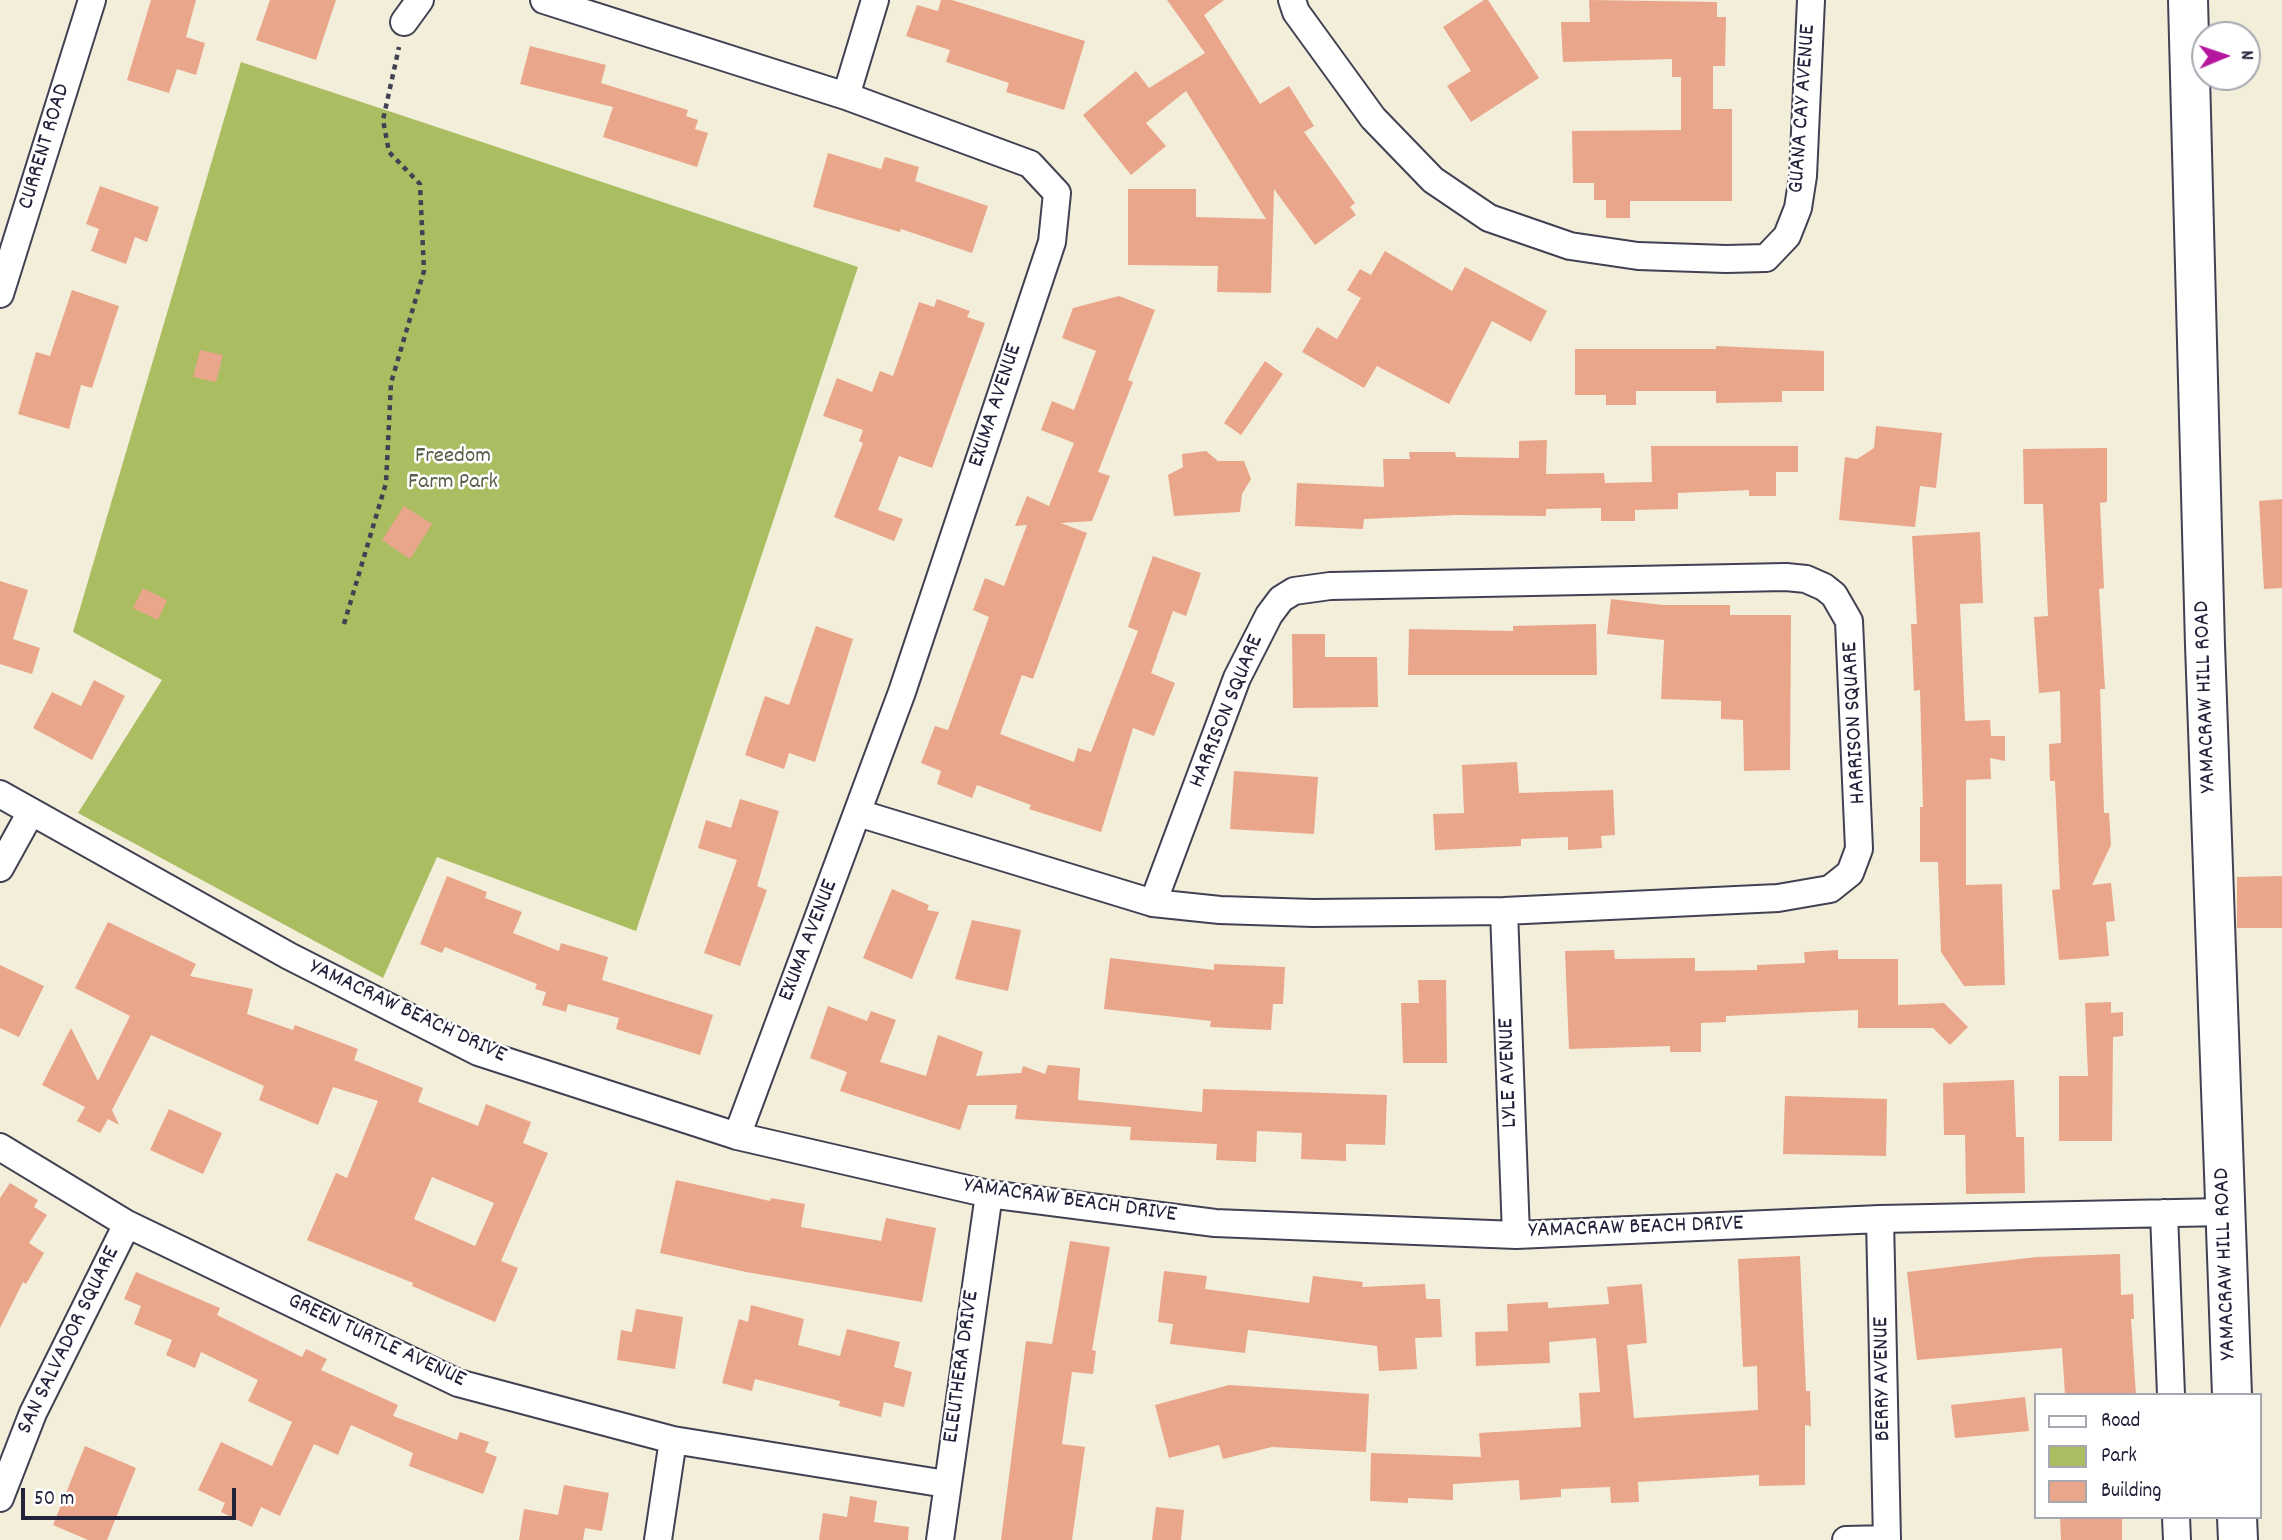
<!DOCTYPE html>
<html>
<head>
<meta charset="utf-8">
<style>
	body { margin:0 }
	#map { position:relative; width:2282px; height:1540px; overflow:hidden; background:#f3eeda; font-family:Dekko,sans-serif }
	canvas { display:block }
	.legend { position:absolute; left:2034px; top:1393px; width:228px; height:126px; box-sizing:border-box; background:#fff; border:2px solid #a7a7b1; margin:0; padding:9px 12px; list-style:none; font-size:21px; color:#22223b }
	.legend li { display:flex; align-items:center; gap:14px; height:35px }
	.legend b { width:35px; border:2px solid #a7a7b1 }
	.north { position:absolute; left:2191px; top:21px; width:70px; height:70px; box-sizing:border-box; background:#fff; border:2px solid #a7a7b1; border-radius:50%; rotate:88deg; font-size:19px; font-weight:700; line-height:28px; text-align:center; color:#22223b }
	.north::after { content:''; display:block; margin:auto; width:24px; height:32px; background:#b5179e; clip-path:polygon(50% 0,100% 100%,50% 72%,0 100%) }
	.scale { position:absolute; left:21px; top:1488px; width:215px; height:32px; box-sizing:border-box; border:4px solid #22223b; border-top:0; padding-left:9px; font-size:21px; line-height:24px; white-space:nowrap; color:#22223b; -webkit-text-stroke:5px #fff; paint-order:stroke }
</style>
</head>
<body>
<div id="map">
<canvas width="2282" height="1540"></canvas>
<ul class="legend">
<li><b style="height:9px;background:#fff"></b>Road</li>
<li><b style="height:19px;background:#aabd61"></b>Park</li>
<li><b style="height:19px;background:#e9a68b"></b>Building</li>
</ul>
<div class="north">N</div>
<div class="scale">50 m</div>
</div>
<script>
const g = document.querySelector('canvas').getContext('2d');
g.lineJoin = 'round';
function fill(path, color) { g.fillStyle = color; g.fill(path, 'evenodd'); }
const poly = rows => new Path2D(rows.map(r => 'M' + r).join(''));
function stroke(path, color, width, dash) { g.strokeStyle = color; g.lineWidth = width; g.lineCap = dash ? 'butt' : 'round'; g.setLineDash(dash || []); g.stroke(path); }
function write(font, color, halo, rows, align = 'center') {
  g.font = font + ' Dekko,sans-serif'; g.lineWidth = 5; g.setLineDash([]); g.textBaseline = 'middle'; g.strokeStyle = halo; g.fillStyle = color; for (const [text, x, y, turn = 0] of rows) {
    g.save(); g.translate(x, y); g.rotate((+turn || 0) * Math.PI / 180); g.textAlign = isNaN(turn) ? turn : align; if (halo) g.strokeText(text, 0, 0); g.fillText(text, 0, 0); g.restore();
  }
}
const green = poly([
	[241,62,858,267,636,931,437,857,383,978,78,813,162,680,73,632]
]);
const building = poly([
	[151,0,196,0,186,37,205,43,196,75,177,69,169,93,127,80],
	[270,0,336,0,316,60,256,40],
	[941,0,952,0,1085,41,1064,110,1006,92,1009,83,946,62,950,50,906,36,917,5,938,11],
	[1167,0,1224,0,1204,15,1260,104,1289,86,1314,126,1304,132,1355,203,1350,207,1356,215,1315,245,1274,189,1271,293,1217,292,1218,266,1128,265,1128,189,1196,189,1196,217,1266,219,1186,91,1146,123,1166,146,1131,175,1083,115,1136,71,1149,88,1205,53],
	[1484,0,1488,0,1539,78,1471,122,1447,86,1471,71,1443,27],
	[1589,0,1717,2,1717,17,1726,17,1725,66,1713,66,1713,109,1732,109,1732,201,1630,201,1630,218,1606,218,1606,200,1594,200,1594,183,1573,183,1572,131,1681,130,1681,77,1672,77,1672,59,1563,62,1561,22,1590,22],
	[530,46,606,65,601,83,688,110,686,116,698,120,695,129,708,133,697,167,603,137,613,107,520,84],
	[828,153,881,169,885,157,919,167,915,181,988,206,972,253,901,229,900,232,813,207],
	[100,186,159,207,147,242,135,237,126,264,91,251,99,229,86,224],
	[1385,251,1452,291,1465,267,1547,311,1531,342,1492,321,1449,404,1377,366,1364,388,1302,352,1317,327,1337,339,1361,298,1347,290,1360,269,1371,275],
	[72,290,119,306,92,388,81,385,69,429,18,414,36,352,50,356],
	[1119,296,1155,310,1128,380,1133,382,1098,472,1110,476,1092,521,1061,523,1087,533,1033,679,1022,675,1000,734,1074,762,1078,748,1091,752,1138,631,1128,627,1153,556,1201,573,1186,616,1173,611,1151,673,1175,683,1154,736,1133,728,1101,832,1029,809,1031,805,977,785,972,798,937,784,941,771,921,763,935,726,948,730,989,617,973,610,985,578,1004,586,1027,525,1015,526,1027,496,1049,506,1074,443,1041,430,1052,401,1074,410,1096,351,1062,338,1073,308],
	[937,299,970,311,967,317,985,323,932,468,899,456,878,510,903,519,894,541,834,517,863,443,859,441,863,430,823,416,837,378,872,392,880,371,893,376,919,302,934,307],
	[1716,346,1824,351,1824,391,1782,391,1782,402,1716,403,1716,391,1636,391,1636,405,1606,405,1606,395,1575,395,1575,349,1716,349],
	[200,350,223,355,216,382,193,377],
	[1265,361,1283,374,1241,435,1224,423],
	[1876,426,1942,433,1936,488,1920,486,1915,527,1839,520,1845,457,1857,459,1874,448],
	[1547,440,1546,474,1604,473,1605,483,1652,482,1651,446,1798,446,1798,472,1776,472,1776,496,1749,496,1749,490,1678,493,1678,509,1635,510,1635,521,1601,521,1601,508,1546,509,1546,516,1456,515,1364,519,1363,529,1295,526,1297,483,1384,487,1383,459,1410,459,1409,452,1455,452,1456,457,1519,458,1519,441],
	[2107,448,2107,502,2100,503,2104,588,2099,589,2105,689,2100,689,2104,813,2109,813,2111,845,2092,885,2111,883,2115,921,2106,922,2109,956,2059,960,2052,890,2060,889,2055,781,2050,781,2049,744,2061,743,2060,691,2039,693,2034,617,2048,616,2043,504,2024,504,2023,449],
	[1206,451,1218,461,1244,461,1251,479,1242,494,1240,512,1174,516,1168,475,1183,467,1182,454],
	[2282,499,2282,588,2264,589,2259,501],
	[404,506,432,524,410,559,382,540],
	[1980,532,1983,603,1960,604,1965,721,1990,720,1991,736,2005,736,2005,761,1990,758,1991,779,1966,780,1966,885,2002,884,2005,985,1964,986,1941,952,1938,862,1920,862,1920,807,1923,807,1920,690,1914,691,1911,624,1917,624,1912,536],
	[0,581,28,590,13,639,40,648,32,674,0,664],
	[143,588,167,600,158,620,133,608],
	[1611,599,1663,605,1730,605,1730,615,1791,615,1790,770,1744,771,1743,720,1721,719,1721,701,1661,699,1664,640,1607,634],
	[1596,624,1597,675,1408,675,1409,629,1513,631,1513,626],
	[816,626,853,639,815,762,789,753,784,769,745,755,765,696,789,705],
	[1292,634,1325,634,1325,657,1377,657,1378,707,1293,708],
	[94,680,125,696,92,760,33,728,52,692,81,706],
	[1517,762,1519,793,1613,790,1615,835,1601,836,1602,848,1568,850,1568,837,1521,839,1521,846,1435,850,1433,814,1464,813,1462,765],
	[1234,771,1318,777,1314,834,1230,829],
	[740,799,779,811,757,886,767,890,740,966,704,953,737,860,698,848,706,820,731,828],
	[447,876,487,892,485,898,522,912,513,933,559,951,561,943,608,957,602,980,713,1015,700,1055,616,1029,619,1018,568,1004,566,1012,542,1005,546,992,535,989,537,984,445,947,442,953,420,944],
	[2282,876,2282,928,2237,928,2237,877],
	[892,889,929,905,927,910,939,912,912,979,863,958],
	[972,920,1021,930,1008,991,955,979],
	[108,922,196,964,190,976,253,989,247,1014,293,1030,295,1025,358,1049,354,1060,423,1088,418,1102,478,1126,486,1104,531,1122,523,1143,548,1153,501,1261,518,1268,495,1322,412,1286,413,1283,307,1240,336,1173,347,1178,378,1101,333,1087,318,1125,259,1100,264,1086,151,1035,112,1110,119,1125,108,1119,100,1133,77,1121,85,1107,42,1085,71,1028,98,1081,130,1016,75,988],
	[432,1177,494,1203,475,1246,414,1219],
	[1614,950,1615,959,1695,958,1695,971,1757,970,1757,965,1805,963,1804,952,1838,950,1838,959,1898,959,1898,1005,1944,1003,1968,1027,1950,1045,1933,1028,1858,1028,1858,1010,1726,1016,1726,1022,1701,1023,1701,1052,1670,1052,1670,1046,1569,1049,1565,951],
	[1110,958,1214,970,1214,964,1285,967,1283,1004,1273,1004,1271,1030,1210,1027,1211,1021,1104,1009],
	[0,965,44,986,19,1037,0,1028],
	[1418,980,1446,980,1447,1063,1403,1063,1401,1003,1419,1003],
	[2111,1002,2111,1013,2123,1012,2123,1036,2113,1037,2112,1141,2059,1141,2059,1076,2088,1076,2085,1003],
	[828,1006,867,1021,871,1011,896,1020,880,1062,926,1076,938,1035,983,1052,976,1076,1021,1073,1023,1066,1045,1074,1048,1065,1080,1068,1078,1100,1202,1112,1203,1089,1387,1095,1385,1145,1346,1144,1346,1161,1301,1159,1302,1133,1257,1131,1256,1162,1216,1160,1217,1144,1130,1140,1131,1127,1015,1119,1017,1105,968,1105,960,1130,840,1091,847,1072,810,1058],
	[2014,1080,2016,1137,2024,1137,2025,1193,1966,1194,1965,1135,1944,1135,1943,1083],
	[1785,1096,1887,1099,1886,1156,1783,1154],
	[169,1109,222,1133,203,1174,150,1150],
	[676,1180,770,1201,771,1198,805,1204,801,1227,881,1241,886,1218,936,1228,922,1302,746,1272,660,1253],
	[10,1183,38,1200,34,1207,47,1215,29,1243,44,1253,26,1284,23,1282,0,1328,0,1198],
	[1070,1241,1110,1247,1092,1350,1096,1351,1093,1374,1072,1372,1062,1444,1085,1447,1072,1540,1001,1540,1026,1341,1052,1344],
	[2120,1254,2121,1295,2133,1294,2134,1319,2131,1319,2136,1395,2065,1395,2062,1348,1917,1360,1907,1272,2037,1257],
	[1800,1256,1806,1391,1810,1391,1811,1426,1805,1425,1805,1485,1759,1486,1759,1475,1638,1482,1639,1502,1611,1503,1610,1487,1561,1489,1561,1497,1520,1500,1519,1480,1453,1484,1453,1500,1408,1498,1408,1503,1370,1501,1371,1453,1481,1457,1479,1433,1581,1427,1579,1393,1600,1392,1596,1338,1549,1342,1550,1363,1476,1366,1475,1332,1508,1331,1507,1304,1548,1302,1548,1308,1609,1304,1607,1287,1642,1284,1647,1343,1627,1345,1634,1418,1758,1410,1757,1366,1743,1367,1738,1259],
	[1164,1271,1207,1276,1205,1289,1309,1303,1313,1276,1363,1282,1362,1287,1425,1284,1426,1299,1440,1299,1442,1337,1415,1338,1417,1369,1379,1371,1377,1346,1248,1330,1245,1353,1170,1344,1173,1324,1158,1322],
	[136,1272,220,1308,217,1315,302,1357,306,1349,327,1359,321,1370,398,1405,393,1416,457,1440,460,1432,489,1442,485,1452,497,1457,483,1494,409,1466,413,1453,351,1425,338,1455,314,1444,280,1516,261,1507,252,1527,221,1512,225,1503,198,1490,221,1442,272,1466,292,1422,248,1401,258,1380,201,1352,195,1368,166,1355,172,1340,134,1324,141,1306,124,1299],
	[751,1305,804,1319,798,1345,840,1356,847,1329,900,1342,894,1367,912,1372,904,1407,884,1402,881,1417,839,1406,840,1401,755,1379,752,1391,722,1383,739,1319,748,1322],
	[636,1309,683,1317,675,1369,617,1360,621,1330,632,1332],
	[1229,1385,1369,1394,1366,1452,1272,1447,1223,1459,1219,1445,1169,1458,1155,1405],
	[2025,1397,2029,1431,1955,1438,1951,1405],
	[85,1446,136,1468,107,1540,88,1540,53,1525],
	[564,1485,609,1493,602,1531,585,1528,583,1540,519,1540,524,1509,558,1515],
	[850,1496,877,1501,874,1522,909,1527,908,1540,819,1540,823,1513,847,1517],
	[1156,1507,1184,1510,1181,1540,1152,1540],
	[2060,1517,2122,1517,2122,1540,2061,1540]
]);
const path = poly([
	[344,624,386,483,391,383,424,271,420,184,389,152,383,120,399,47]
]);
const minor = poly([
	[544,0,846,96,1030,164,1057,193,1052,242,902,692,737,1136],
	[1292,0,1296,12,1373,118,1433,180,1489,218,1570,246,1638,256,1726,259,1766,258,1787,236,1798,208,1803,176,1811,0],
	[404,22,420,0],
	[846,96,875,0],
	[0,294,92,0],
	[0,794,289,956,478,1052,737,1136,989,1194,1215,1223,1516,1235,1880,1219,2224,1212],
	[858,813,1153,903,1237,678,1269,615,1281,599,1294,591,1330,586,1786,577,1806,579,1824,587,1834,595,1849,621,1859,849,1850,873,1830,889,1778,898,1504,911,1313,913,1220,910,1153,903],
	[0,868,31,812],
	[1504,911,1516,1235],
	[0,1147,127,1224,458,1383,673,1440,946,1484],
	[2164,1213,2171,1395],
	[1880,1219,1887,1540],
	[0,1498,33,1413,127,1224],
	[2176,1517,2177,1540],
	[658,1540,673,1440],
	[940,1540,989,1194],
	[1846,1540,1887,1539]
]);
const secondary = poly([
	[2188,0,2205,645,2232,1395],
	[2237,1517,2238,1540]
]);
const streetNames = [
	["GUANA CAY AVENUE",1804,109,-86],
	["CURRENT ROAD",46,147,-73],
	["EXUMA AVENUE",997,406,-72],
	["YAMACRAW HILL ROAD",2207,697,-92],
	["HARRISON SQUARE",1228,712,-68],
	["HARRISON SQUARE",1856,723,-93],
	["EXUMA AVENUE",810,941,-69],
	["YAMACRAW BEACH DRIVE",407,1013,25],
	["LYLE AVENUE",1510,1073,-92],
	["YAMACRAW BEACH DRIVE",1070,1202,8],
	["YAMACRAW BEACH DRIVE",1636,1229,-2],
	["YAMACRAW HILL ROAD",2227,1264,-92],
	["SAN SALVADOR SQUARE",70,1341,-64],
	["GREEN TURTLE AVENUE",376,1342,25],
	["ELEUTHERA DRIVE",963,1367,-82],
	["BERRY AVENUE",1884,1379,-91]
];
const parkNames = [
	["Freedom",453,458],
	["Farm Park",453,484]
];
fill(green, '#aabd61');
fill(building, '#e9a68b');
stroke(minor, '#414153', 30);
stroke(secondary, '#414153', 42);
stroke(path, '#414153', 4.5, [5, 5]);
stroke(minor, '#fff', 26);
stroke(secondary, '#fff', 38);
write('23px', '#22223b', '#fff', streetNames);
write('23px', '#58604a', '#fff', parkNames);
</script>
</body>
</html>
